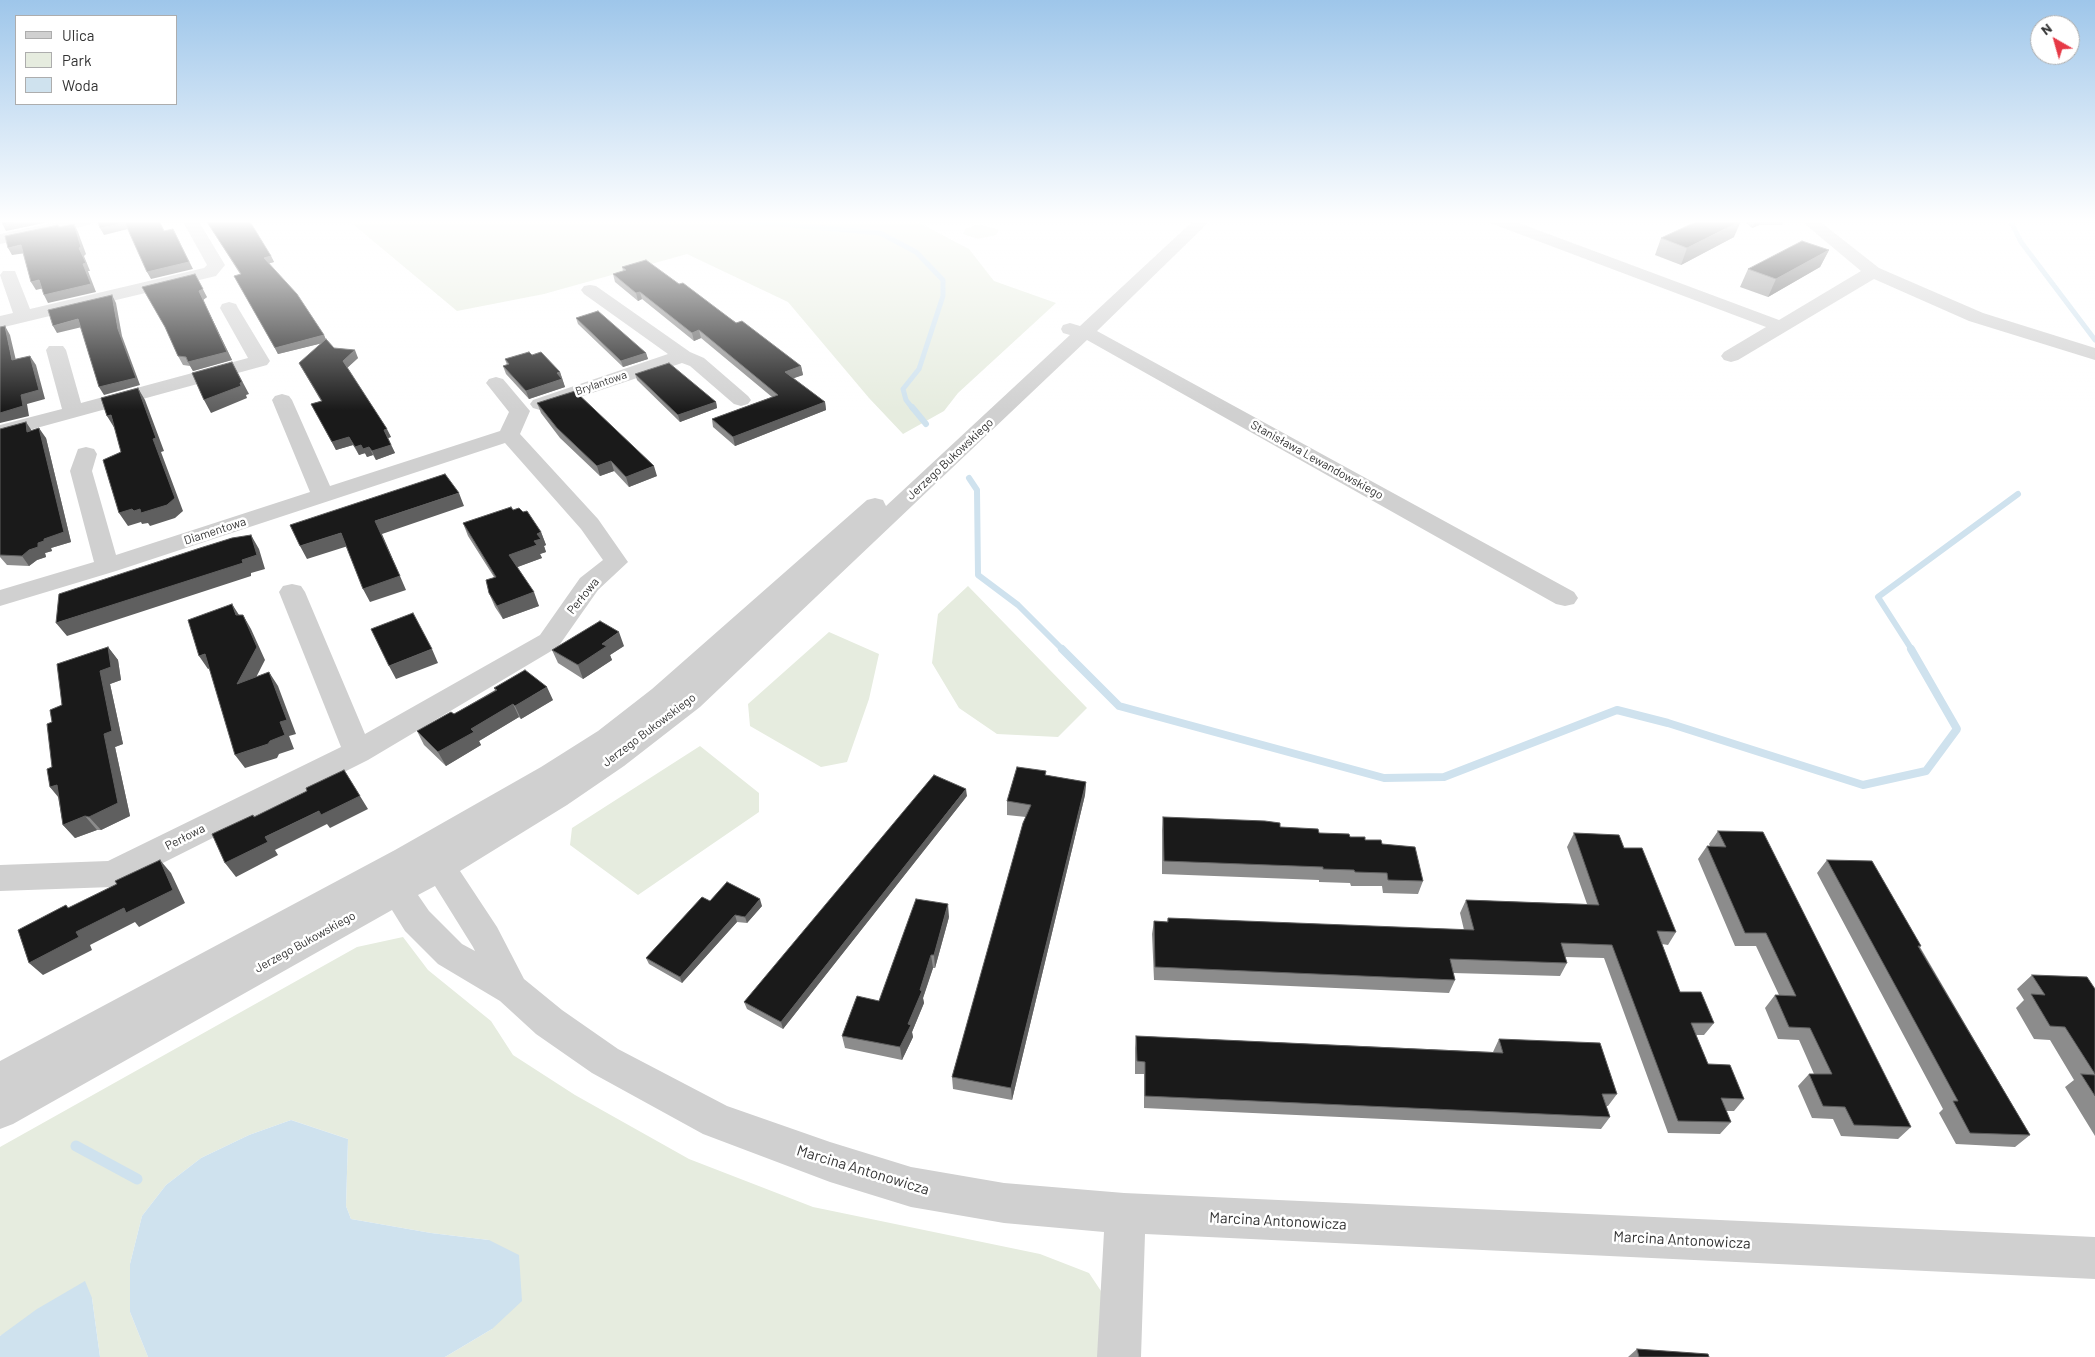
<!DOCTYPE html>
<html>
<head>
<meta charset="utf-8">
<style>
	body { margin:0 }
	#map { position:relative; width:2095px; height:1357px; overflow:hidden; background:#fff; font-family:Barlow,sans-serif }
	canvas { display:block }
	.legend { position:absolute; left:15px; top:15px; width:162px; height:90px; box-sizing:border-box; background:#fff; border:1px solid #adadad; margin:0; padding:6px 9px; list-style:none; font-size:15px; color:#333 }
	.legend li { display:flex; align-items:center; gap:10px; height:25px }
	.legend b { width:25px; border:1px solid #adadad }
	.north { position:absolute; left:2030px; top:15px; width:50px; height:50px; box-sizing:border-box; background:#fff; border:1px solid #adadad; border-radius:50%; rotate:322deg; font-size:14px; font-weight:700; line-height:20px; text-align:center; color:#333 }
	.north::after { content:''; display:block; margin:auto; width:18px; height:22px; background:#e63946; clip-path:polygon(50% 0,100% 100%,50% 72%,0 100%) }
</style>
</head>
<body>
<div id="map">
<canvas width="2095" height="1357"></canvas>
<ul class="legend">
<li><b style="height:6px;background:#d0d0d0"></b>Ulica</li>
<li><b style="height:14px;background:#e6ecdf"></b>Park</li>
<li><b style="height:14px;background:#cfe2ee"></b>Woda</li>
</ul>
<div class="north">N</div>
</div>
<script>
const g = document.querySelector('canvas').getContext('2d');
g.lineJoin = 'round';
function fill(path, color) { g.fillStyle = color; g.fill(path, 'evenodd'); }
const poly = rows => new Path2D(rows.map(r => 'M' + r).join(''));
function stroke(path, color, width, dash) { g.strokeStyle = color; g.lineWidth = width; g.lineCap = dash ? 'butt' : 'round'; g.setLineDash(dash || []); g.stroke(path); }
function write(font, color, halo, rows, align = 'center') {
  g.font = font + ' Barlow,sans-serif'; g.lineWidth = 5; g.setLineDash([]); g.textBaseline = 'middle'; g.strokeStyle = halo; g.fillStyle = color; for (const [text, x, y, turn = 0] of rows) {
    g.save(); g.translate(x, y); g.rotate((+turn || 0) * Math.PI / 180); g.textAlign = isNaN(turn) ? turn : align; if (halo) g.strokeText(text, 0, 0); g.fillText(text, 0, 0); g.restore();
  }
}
const green = poly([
	[348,220,914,220,969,249,994,281,1056,303,958,393,944,411,903,434,869,398,788,302,687,254,544,294,457,311],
	[979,224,999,230,996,235,978,239,963,234,965,229],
	[968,586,1087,708,1058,737,997,734,959,708,932,663,938,614],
	[829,632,879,654,869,699,847,762,821,767,750,726,748,704],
	[700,746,759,793,759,812,638,895,570,845,572,828],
	[403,937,428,970,491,1021,513,1055,575,1095,689,1159,813,1207,1040,1254,1089,1273,1105,1297,1098,1357,445,1357,492,1329,489,1240,431,1233,351,1219,346,1206,348,1139,291,1120,249,1135,201,1158,166,1185,142,1216,130,1264,130,1312,148,1357,100,1357,92,1298,0,1336,0,1147,357,947]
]);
const water = poly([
	[291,1120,348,1139,346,1206,351,1219,431,1233,489,1240,519,1255,522,1301,492,1329,445,1357,148,1357,130,1312,130,1264,142,1216,166,1185,201,1158,249,1135],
	[85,1281,92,1298,100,1357,0,1357,0,1336,37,1309]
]);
const streamFar3 = poly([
	[733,220,880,233,916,252,943,280,943,296,919,369,903,389,906,400,913,409],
	[2010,220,2021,242,2095,340]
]);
const streamFar2 = poly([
	[912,407,926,424],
	[969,478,977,490,978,575,1018,605,1063,650],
	[1912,650,1878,597,2018,494]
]);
const streamFar1 = poly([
	[1062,649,1119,706,1384,778,1444,777,1617,710,1668,723,1863,785,1926,771,1957,729,1911,649]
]);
const stream = poly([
	[76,1146,137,1179]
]);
const minor = poly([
	[67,220,97,220,89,225,0,244,0,234,67,220],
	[182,220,198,220,225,265,216,276,0,328,0,316,13,313,0,275,3,271,15,271,30,309,204,268,207,265,182,220],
	[1194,220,1211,220,1097,331,1574,592,1578,598,1574,604,1565,606,1556,604,1087,340,700,707,624,766,567,805,460,871,497,927,524,979,562,1010,618,1049,727,1106,830,1142,911,1167,1004,1183,1124,1193,2095,1237,2095,1279,1145,1234,1141,1357,1097,1357,1104,1232,1004,1223,911,1207,830,1182,703,1134,592,1073,536,1034,500,1001,438,964,405,931,392,910,13,1124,0,1129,0,1061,395,850,541,767,598,731,652,689,867,500,875,498,883,500,886,506,1070,335,1063,333,1061,329,1063,325,1070,323,1080,326,1194,220],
	[435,886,473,947,475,951,462,944,429,911,418,895,435,886],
	[1488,220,1511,220,1779,320,1861,271,1800,220,1818,220,1879,268,1983,313,2095,348,2095,360,1969,321,1874,279,1738,360,1731,362,1724,360,1721,356,1724,352,1766,327,1490,223,1488,220],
	[590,285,596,286,690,352,704,358,748,396,751,400,748,404,741,406,734,404,690,366,682,363,547,408,540,410,533,408,530,404,533,400,668,354,584,294,581,290,584,286,590,285],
	[229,302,236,304,238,308,270,361,267,365,0,438,0,425,62,409,46,350,49,346,63,346,66,350,81,403,248,358,220,308,222,304,229,302],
	[496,377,503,379,530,411,520,434,598,519,628,562,598,590,558,647,368,760,123,883,112,887,0,891,0,865,108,861,341,747,279,592,283,586,292,584,301,586,305,592,365,734,540,635,580,578,603,560,581,529,505,443,116,571,0,606,0,590,94,562,70,471,78,449,86,447,94,449,97,454,92,471,116,555,310,492,272,400,275,396,282,394,289,396,292,400,330,486,500,431,509,412,486,383,489,379,496,377]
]);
const wall = poly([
	[1743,220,1784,220,1782,225,1759,225,1752,228],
	[207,222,271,256,274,262,269,263,324,335,326,340,334,348,358,358,347,368,391,437,388,438,395,453,376,460,373,455,367,457,365,453,359,455,353,445,336,450,311,404,321,401,299,363,322,343,278,354,238,282,240,274],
	[1734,237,1681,265,1655,255,1661,238],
	[1829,250,1820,267,1768,297,1740,287,1748,269],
	[622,267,679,284,801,366,803,375,793,378,825,402,826,410,735,446,713,427,712,419,772,397,701,338,694,341,642,299,638,301,615,282,613,274,623,271],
	[142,287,207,297,203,300,232,360,193,371,190,366,183,365,178,356,166,328],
	[576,318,646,353,648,359,623,367,578,324],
	[532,355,560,372,565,387,529,399,506,374,503,366,507,365,505,359],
	[635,374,716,402,717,408,680,422,637,380],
	[537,403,657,476,629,487,614,471,600,476,560,438,541,413],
	[0,429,31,431,46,438,71,542,51,548,52,551,45,553,46,557,37,560,29,566,7,565,0,557],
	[513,510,541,532,546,545,544,546,546,552,540,554,542,558,517,567,539,606,503,619,495,607,489,593,494,577,468,536,463,523],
	[624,646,610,655,612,660,583,679,558,663,552,650],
	[108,647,118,660,121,680,110,684,123,744,115,747,130,816,101,830,97,830,75,838,63,825,58,797,50,787,52,767,52,722,62,705],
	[494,688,553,700,521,719,519,717,479,741,481,745,446,766,424,745,417,731,454,714,495,690],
	[1046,775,1086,782,1085,795,1012,1100,953,1089,952,1077,1026,817,1007,815,1007,801],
	[967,796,783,1029,747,1009,744,1002],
	[1163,817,1280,827,1365,840,1382,844,1423,881,1418,894,1383,893,1382,886,1351,886,1350,883,1319,882,1319,880,1162,874,1162,830],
	[1718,831,1911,1127,1898,1139,1841,1136,1833,1119,1812,1118,1798,1086,1809,1074,1814,1074,1799,1040,1778,1039,1765,1008,1775,995,1779,995,1756,946,1735,946,1698,859,1707,846,1710,846,1709,844],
	[1574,833,1624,848,1676,932,1668,945,1662,944,1680,992,1714,1023,1704,1035,1696,1035,1708,1064,1744,1099,1734,1111,1726,1111,1731,1122,1720,1134,1668,1133,1604,958,1565,957,1567,963,1560,976,1453,973,1455,980,1449,993,1154,980,1152,934,1154,921,1167,922,1168,918,1464,930,1460,913,1466,900,1587,904,1567,847],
	[1827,860,1921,946,1920,947,2030,1135,2015,1147,1956,1144,1939,1113,1943,1109,1817,873],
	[710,901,762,906,747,923,737,922,682,983,649,964,646,958],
	[949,917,935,968,933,968,923,998,924,1003,912,1032,913,1037,902,1060,845,1048,842,1036,879,1001],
	[2032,975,2095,989,2095,1136,2065,1087,2074,1080,2050,1040,2034,1039,2016,1008,2024,1000,2017,989],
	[1136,1036,1493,1052,1499,1039,1617,1094,1608,1106,1606,1106,1610,1117,1601,1129,1144,1108,1144,1074,1135,1074,1135,1048],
	[1637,1349,1709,1357,1628,1357]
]);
const shadedWall = poly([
	[29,220,58,220,6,231,3,225],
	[1756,220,1761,220,1759,225,1752,228],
	[1741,221,1734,237,1681,265,1687,248],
	[125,223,128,229,104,235,100,228],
	[74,224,78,232,86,254,84,256,90,271,88,271,96,292,48,303,44,295,79,248],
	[173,229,193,269,151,279,147,272],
	[21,245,26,253,12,255,8,248],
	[1829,250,1820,267,1768,297,1776,279],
	[271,256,274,262,267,264,264,258],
	[195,274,207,297,203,300,232,360,193,371,188,362,199,291],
	[39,280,44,288,36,290,31,282],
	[640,292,642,299,638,301,636,293],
	[112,295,116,303,122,336,140,385,104,395,99,387,118,329],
	[78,319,82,327,57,333,53,326],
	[5,326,10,335,18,369,12,360],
	[699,330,701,338,694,341,692,333],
	[324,335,327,342,278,354,275,348],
	[355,350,358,358,346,369,343,361],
	[646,353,648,359,623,367,621,361],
	[30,356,36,365,45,399,27,404,29,416,0,423,0,413,21,395],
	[232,362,249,394,246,395,247,398,211,413,204,400],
	[801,366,803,375,786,381,785,372],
	[560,372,565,387,529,399,526,391,557,373],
	[138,388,145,400,164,451,161,452,183,511,175,518,150,526,148,523,142,524,141,522,128,526,119,513,153,439],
	[716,402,717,408,680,422,678,415],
	[825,402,826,410,735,446,733,437],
	[111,415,115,429,107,416],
	[26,422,32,431,27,432],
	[39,428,46,438,71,542,51,548,52,551,45,553,46,557,37,560,29,566,22,556],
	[387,429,391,437,388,438,384,430],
	[349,437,353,445,336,450,332,442],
	[361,445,365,453,359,455,355,447],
	[391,445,395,453,376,460,372,451],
	[369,447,373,455,367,457,363,449],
	[611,461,614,471,600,476,597,466],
	[654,466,657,476,629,487,626,477],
	[459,493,464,506,382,534,406,590,370,602,363,589,375,521],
	[541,532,546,545,544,546,546,552,540,554,542,558,515,568,509,555,534,541,537,534],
	[341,533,348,546,307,559,300,546],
	[251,535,259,549,265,569,251,573,251,576,67,636,56,623,242,560],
	[534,592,539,606,503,619,497,606],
	[232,604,241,618,236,615],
	[243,615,251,629,265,660,246,697,237,684],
	[619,632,624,646,610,655,612,660,583,679,578,665,602,644],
	[108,647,118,660,121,680,110,684,123,744,115,747,130,816,101,830,89,817,104,734,100,671],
	[432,649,438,663,396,679,389,666],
	[205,654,214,667,208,669,199,656],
	[269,672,278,686,296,734,289,736,294,749,279,754,277,758,245,768,235,755,280,722],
	[547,687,553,700,521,719,515,706],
	[513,704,519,717,479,741,481,745,446,766,438,752,471,729],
	[344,770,368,809,330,828,327,824,275,850,278,855,236,877,225,863,265,837,319,811],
	[1086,782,1085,795,1012,1100,1011,1088],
	[57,785,62,801,50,787],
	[966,789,967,796,783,1029,781,1022],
	[85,816,97,830,75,838,63,825],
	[160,860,171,873,185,903,139,927,135,922,90,945,92,950,43,975,29,963],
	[760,899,762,906,747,923,745,917],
	[948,904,949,917,935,968,934,955],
	[735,915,737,922,682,983,680,977],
	[931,955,933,968,923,998,924,1003,912,1032,913,1037,902,1060,900,1047]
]);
const building = poly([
	[1,220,29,220,3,225,1,220],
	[97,220,159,220,164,231,173,229,189,262,147,272,125,223,100,228,97,220],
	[209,220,249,220,271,256,264,258,297,294,324,335,275,348,234,276,241,274,207,222,210,221,209,220],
	[1700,220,1739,220,1741,221,1687,248,1661,238,1700,220],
	[74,224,81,247,79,248,86,263,83,264,91,284,44,295,39,280,31,282,21,245,8,248,5,236,58,225,59,227,74,224],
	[1802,241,1829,250,1776,279,1748,269,1802,241],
	[646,260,679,284,683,283,736,323,742,321,801,366,785,372,825,402,733,437,712,419,778,395,699,330,692,333,640,292,636,293,613,274,626,270,622,267,646,260],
	[195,274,203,289,199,291,227,352,188,362,186,357,178,356,165,327,142,287,195,274],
	[112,295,118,329,136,378,99,387,78,319,53,326,48,310,112,295],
	[598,311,646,353,621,361,576,318,598,311],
	[5,326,12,360,30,356,39,390,21,395,23,406,0,413,0,327,5,326],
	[326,339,334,348,355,350,343,361,387,429,384,430,391,445,372,451,369,447,363,449,361,445,355,447,349,437,332,442,311,404,322,401,299,363,326,339],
	[529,352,532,355,541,352,560,372,557,373,562,379,526,391,503,366,509,364,505,359,529,352],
	[232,362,242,382,240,383,241,386,204,400,192,373,232,362],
	[669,363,716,402,678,415,635,374,669,363],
	[138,388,156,438,153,439,175,498,167,505,141,513,140,509,134,511,132,509,119,513,103,460,121,452,111,415,107,416,101,398,138,388],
	[575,391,654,466,626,477,611,461,597,466,557,428,537,403,575,391],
	[26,422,27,432,39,428,64,532,44,539,44,541,38,543,38,547,29,550,22,556,0,555,0,429,26,422],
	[445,474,459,493,375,521,400,576,363,589,341,533,300,546,290,525,445,474],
	[511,507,513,510,519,508,523,512,527,511,541,532,537,534,541,539,534,541,537,545,509,555,534,592,497,606,489,593,486,580,496,577,463,523,511,507],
	[251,535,257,555,242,560,243,563,56,623,59,594,200,548,232,538,251,535],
	[232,604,236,615,243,615,257,647,237,684,269,672,287,720,280,722,285,735,270,741,268,744,235,755,205,654,199,656,188,620,232,604],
	[413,613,432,649,389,666,371,629,413,613],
	[600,621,619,632,602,644,607,646,578,665,552,650,600,621],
	[108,647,111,667,100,671,112,731,104,734,118,803,89,817,85,816,63,825,57,785,50,787,47,769,52,767,47,724,52,722,50,710,62,705,57,664,108,647],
	[525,670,547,687,515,706,513,704,471,729,474,732,438,752,417,731,451,712,454,714,497,690,494,688,525,670],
	[1017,767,1046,771,1045,775,1086,782,1011,1088,952,1077,1023,823,1031,805,1007,801,1017,767],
	[344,770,360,796,321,815,319,811,265,837,268,842,225,863,212,834,253,815,254,817,307,791,306,788,344,770],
	[934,775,966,789,781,1022,744,1002,934,775],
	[1163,817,1265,821,1280,823,1280,827,1318,829,1319,833,1349,834,1350,837,1365,837,1365,840,1381,840,1382,844,1415,847,1423,881,1388,880,1387,873,1355,872,1354,870,1323,869,1323,867,1164,861,1163,817],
	[1718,831,1763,832,1911,1127,1854,1125,1845,1107,1823,1106,1809,1074,1832,1074,1810,1028,1789,1027,1775,995,1796,996,1766,933,1745,933,1707,846,1726,847,1718,831],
	[1574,833,1619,835,1624,848,1642,848,1676,932,1657,931,1680,992,1701,992,1714,1023,1691,1023,1708,1064,1730,1065,1744,1099,1721,1098,1731,1122,1678,1121,1612,945,1561,943,1567,963,1450,959,1455,980,1155,967,1154,921,1168,922,1168,918,1474,930,1466,900,1599,905,1574,833],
	[160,860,173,890,126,913,124,908,76,932,79,937,29,963,18,930,66,905,68,908,117,884,115,881,160,860],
	[1827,860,1872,861,1921,946,1918,946,2030,1135,1970,1133,1953,1101,1958,1101,1827,860],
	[727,882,760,899,745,917,735,915,680,977,646,958,702,897,710,901,727,882],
	[916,899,948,904,934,955,931,955,920,990,922,991,908,1024,911,1025,900,1047,842,1036,857,996,879,1001,916,899],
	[2032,975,2087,977,2095,989,2095,1074,2065,1027,2050,1026,2031,994,2045,995,2032,975],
	[1136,1036,1503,1053,1499,1039,1600,1043,1617,1094,1602,1094,1610,1117,1145,1096,1145,1062,1137,1061,1136,1036],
	[2081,1074,2095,1075,2095,1096,2081,1074],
	[1637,1349,1708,1354,1709,1357,1639,1357,1637,1349]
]);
const farStreetnames = [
	["Brylantowa",601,383,-19]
];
const streetNames = [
	["Jerzego Bukowskiego",950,459,-43],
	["Stanisława Lewandowskiego",1317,460,29],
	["Diamentowa",215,531,-18],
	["Perłowa",583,596,-51],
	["Jerzego Bukowskiego",649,730,-37],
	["Perłowa",185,837,-27],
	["Jerzego Bukowskiego",305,942,-29]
];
const nearStreetnames = [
	["Marcina Antonowicza",863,1170,17],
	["Marcina Antonowicza",1278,1221,3],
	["Marcina Antonowicza",1682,1240,3]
];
fill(green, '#e6ecdf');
fill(water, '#cfe2ee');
stroke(streamFar3, '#cfe2ee', 5);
stroke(streamFar2, '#cfe2ee', 6);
stroke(streamFar1, '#cfe2ee', 8);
stroke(stream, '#cfe2ee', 11);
fill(minor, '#d0d0d0');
fill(wall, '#8c8c8c');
fill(shadedWall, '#5f5f5f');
fill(building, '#1a1a1a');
stroke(building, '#5f5f5f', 1);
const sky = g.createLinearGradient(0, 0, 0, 410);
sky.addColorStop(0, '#9ec6ea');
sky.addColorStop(0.54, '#fff');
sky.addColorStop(1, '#ffffff00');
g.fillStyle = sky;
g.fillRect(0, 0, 2095, 410);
write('11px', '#333', '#fff', farStreetnames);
write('12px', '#333', '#fff', streetNames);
write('15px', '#333', '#fff', nearStreetnames);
</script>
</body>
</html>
